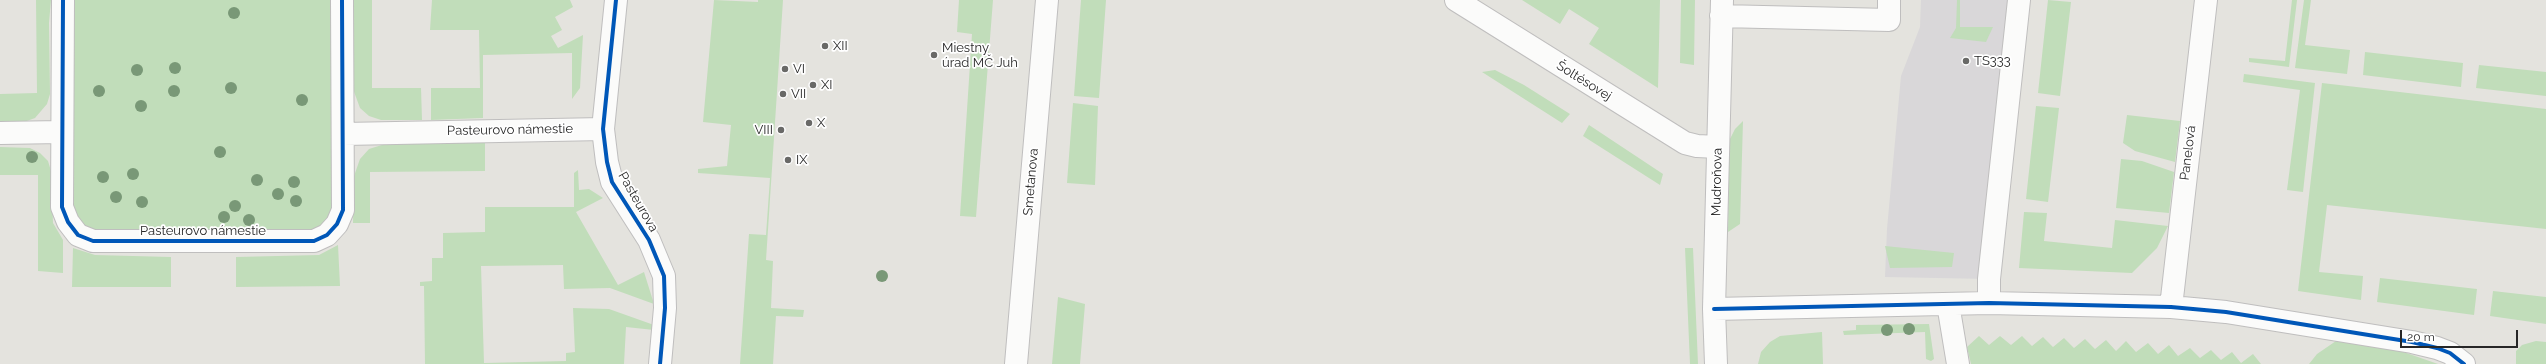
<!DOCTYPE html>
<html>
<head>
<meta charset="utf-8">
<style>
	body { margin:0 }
	#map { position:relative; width:2546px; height:364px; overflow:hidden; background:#e4e3de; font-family:Raleway,sans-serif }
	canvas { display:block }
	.scale { position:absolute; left:2400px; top:330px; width:118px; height:18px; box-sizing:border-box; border:2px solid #272727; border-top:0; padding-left:5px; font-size:12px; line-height:14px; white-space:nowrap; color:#272727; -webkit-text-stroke:3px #fff; paint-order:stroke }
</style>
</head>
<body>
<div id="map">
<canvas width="2546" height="364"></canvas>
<div class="scale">20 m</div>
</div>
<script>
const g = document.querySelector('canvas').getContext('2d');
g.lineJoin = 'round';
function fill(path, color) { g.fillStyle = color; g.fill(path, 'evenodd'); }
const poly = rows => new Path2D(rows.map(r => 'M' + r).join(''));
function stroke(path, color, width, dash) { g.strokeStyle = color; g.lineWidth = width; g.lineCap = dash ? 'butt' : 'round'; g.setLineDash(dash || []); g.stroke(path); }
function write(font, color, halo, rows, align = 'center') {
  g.font = font + ' Raleway,sans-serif'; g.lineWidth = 3.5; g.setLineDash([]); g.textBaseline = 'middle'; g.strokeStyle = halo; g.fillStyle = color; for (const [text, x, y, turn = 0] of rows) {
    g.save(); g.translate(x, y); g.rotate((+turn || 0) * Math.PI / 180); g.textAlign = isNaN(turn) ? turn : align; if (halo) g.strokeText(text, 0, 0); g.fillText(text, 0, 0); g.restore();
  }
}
const industrial = poly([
	[1921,0,2019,0,1989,279,1885,277,1887,229,1901,76,1920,27]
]);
const green = poly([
	[36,0,51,0,49,23,50,94,47,104,35,118,24,122,0,122,0,94,37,93],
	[63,0,342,0,343,210,327,235,78,235,61,132],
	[352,0,372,0,372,88,421,88,422,120,381,120,369,116,360,108,353,89],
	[432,0,570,0,573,7,555,17,562,30,551,36,558,48,583,35,580,88,572,99,572,53,483,55,483,118,431,120,431,88,480,88,479,30,430,30],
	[714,0,758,2,758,0,783,0,766,260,773,261,771,308,804,310,803,317,776,316,773,364,740,364,749,234,766,235,770,178,698,173,698,169,727,166,731,125,703,122],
	[959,0,993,0,976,217,960,216,972,34,957,32],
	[1081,0,1106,0,1099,98,1074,96],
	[1522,0,1660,0,1658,88,1589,44,1599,28,1569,9,1560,24],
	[1681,0,1695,0,1694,65,1680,63],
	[1957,0,1960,0,1960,27,1993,27,1986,42,1950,38,1956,28],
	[2048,0,2071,2,2060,96,2038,93],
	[2292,0,2297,0,2289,67,2249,62,2249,58,2285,61],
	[2304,0,2311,0,2305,45,2350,50,2347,74,2295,68],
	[2365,52,2463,63,2461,87,2363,75],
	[2479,65,2546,72,2546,96,2476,88],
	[1495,70,1524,85,1570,114,1562,123,1482,72],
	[2244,74,2315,83,2303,192,2287,190,2300,90,2243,82],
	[2322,83,2546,109,2546,229,2327,205,2319,272,2363,276,2361,300,2298,291],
	[1073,103,1098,106,1095,185,1067,183],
	[2036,106,2059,108,2048,202,2026,199],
	[2127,115,2180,121,2175,162,2135,151,2123,143],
	[1743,121,1740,224,1728,232,1729,141,1735,129],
	[1589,125,1663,174,1660,185,1583,136],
	[485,142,485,171,370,172,370,223,353,223,354,176,360,159,369,149,385,144],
	[0,147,30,148,40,153,48,161,51,171,53,223,63,240,63,273,38,271,38,175,0,175],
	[2121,159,2142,161,2174,172,2169,213,2116,208],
	[578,170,579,190,589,189,603,198,576,212,618,285,644,272,654,304,610,288,564,289,563,265,481,266,484,363,566,361,566,353,575,352,573,308,609,309,654,325,654,330,626,327,624,364,425,364,424,286,420,286,420,282,432,281,432,258,443,258,443,233,485,232,485,207,574,207,574,173],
	[2024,212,2047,213,2044,241,2112,248,2115,220,2168,226,2157,248,2132,273,2019,268],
	[338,245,340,286,236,287,236,257,319,255],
	[1885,246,1954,253,1952,267,1890,268],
	[73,248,95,255,171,257,171,287,72,287],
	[1685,248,1693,248,1698,364,1690,364],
	[2380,278,2477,289,2474,315,2377,302],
	[2493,291,2546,297,2546,324,2490,316],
	[1058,297,1085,304,1080,364,1052,364],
	[1929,324,1934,359,1931,361,1926,359,1925,332,1844,335,1843,331,1856,330,1856,325],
	[1822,332,1823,364,1758,364,1761,352,1770,342,1780,336],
	[1979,336,1989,345,2000,336,2011,345,2022,336,2032,346,2043,337,2053,347,2064,338,2074,348,2085,339,2095,349,2106,340,2116,351,2126,341,2136,352,2148,343,2158,354,2169,345,2178,356,2190,348,2200,358,2211,350,2221,360,2232,352,2241,363,2253,354,2261,364,1971,364,1967,347],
	[2336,341,2392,348,2438,364,2309,364,2317,354],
	[2536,341,2546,342,2546,364,2516,364,2516,351,2522,345]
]);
const minor = poly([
	[63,0,62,207,68,222,78,235,93,241,314,241,327,235,337,224,343,210,342,0],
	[616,0,603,129,607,162,612,182,649,240,664,276,665,308,660,364],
	[1456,0,1685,143,1697,146,1718,147],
	[1721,16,1889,20,1889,0],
	[0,133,61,132],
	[344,134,603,129],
	[1989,303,1989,279,2019,0],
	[1948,304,1958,364],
	[2171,307,2206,0],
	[1714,309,1989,303,2171,307,2226,312,2412,342,2437,348,2450,353,2464,364],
	[1016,364,1047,0],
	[1716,364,1714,309,1722,0]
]);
const cycleway = poly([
	[63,0,62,207,68,222,78,235,93,241,314,241,327,235,337,224,343,210,342,0],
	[616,0,603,129,607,162,612,182,649,240,664,276,665,308,660,364],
	[1714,309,1989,303,2171,307,2226,312,2412,342,2437,348,2450,353,2464,364]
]);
const trees = [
	[234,13],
	[175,68],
	[137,70],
	[231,88],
	[99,91],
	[174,91],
	[302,100],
	[141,106],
	[220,152],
	[32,157],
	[133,174],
	[103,177],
	[257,180],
	[294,182],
	[278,194],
	[116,197],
	[296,201],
	[142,202],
	[235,206],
	[224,217],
	[249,220],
	[882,276],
	[1909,329],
	[1887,330]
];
const markers = [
	[825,46,4,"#696967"],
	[934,55,4,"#696967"],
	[1966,61,4,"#696967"],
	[785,69,4,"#696967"],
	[813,85,4,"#696967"],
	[783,94,4,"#696967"],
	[809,123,4,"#696967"],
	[781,130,4,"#696967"],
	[788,160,4,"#696967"]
];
const poiNames = [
	["XII",833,46],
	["Miestny",942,48],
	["úrad MČ Juh",942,63],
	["TS333",1974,61],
	["VI",793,69],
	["XI",821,85],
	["VII",791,94],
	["X",817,123],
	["VIII",773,130,"right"],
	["IX",796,160]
];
const streetNames = [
	["Šoltésovej",1584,81,32],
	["Pasteurovo námestie",510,130,-1],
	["Panelová",2188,153,-83],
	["Smetanova",1031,182,-85],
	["Mudroňova",1717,182,-89],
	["Pasteurova",638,202,60],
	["Pasteurovo námestie",203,231]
];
fill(industrial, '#d9d7d9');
fill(green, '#c1ddba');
stroke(minor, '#bfbebe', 24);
stroke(minor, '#fbfbfa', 22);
stroke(cycleway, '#0057b8', 4);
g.fillStyle = '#799877';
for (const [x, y] of trees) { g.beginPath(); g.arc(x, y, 6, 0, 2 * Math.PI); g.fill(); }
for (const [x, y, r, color] of markers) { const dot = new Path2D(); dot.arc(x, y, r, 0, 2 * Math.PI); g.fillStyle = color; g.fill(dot); stroke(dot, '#fff', 1.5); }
write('13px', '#272727', '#fff', poiNames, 'left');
write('13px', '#272727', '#fff', streetNames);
</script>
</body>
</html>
